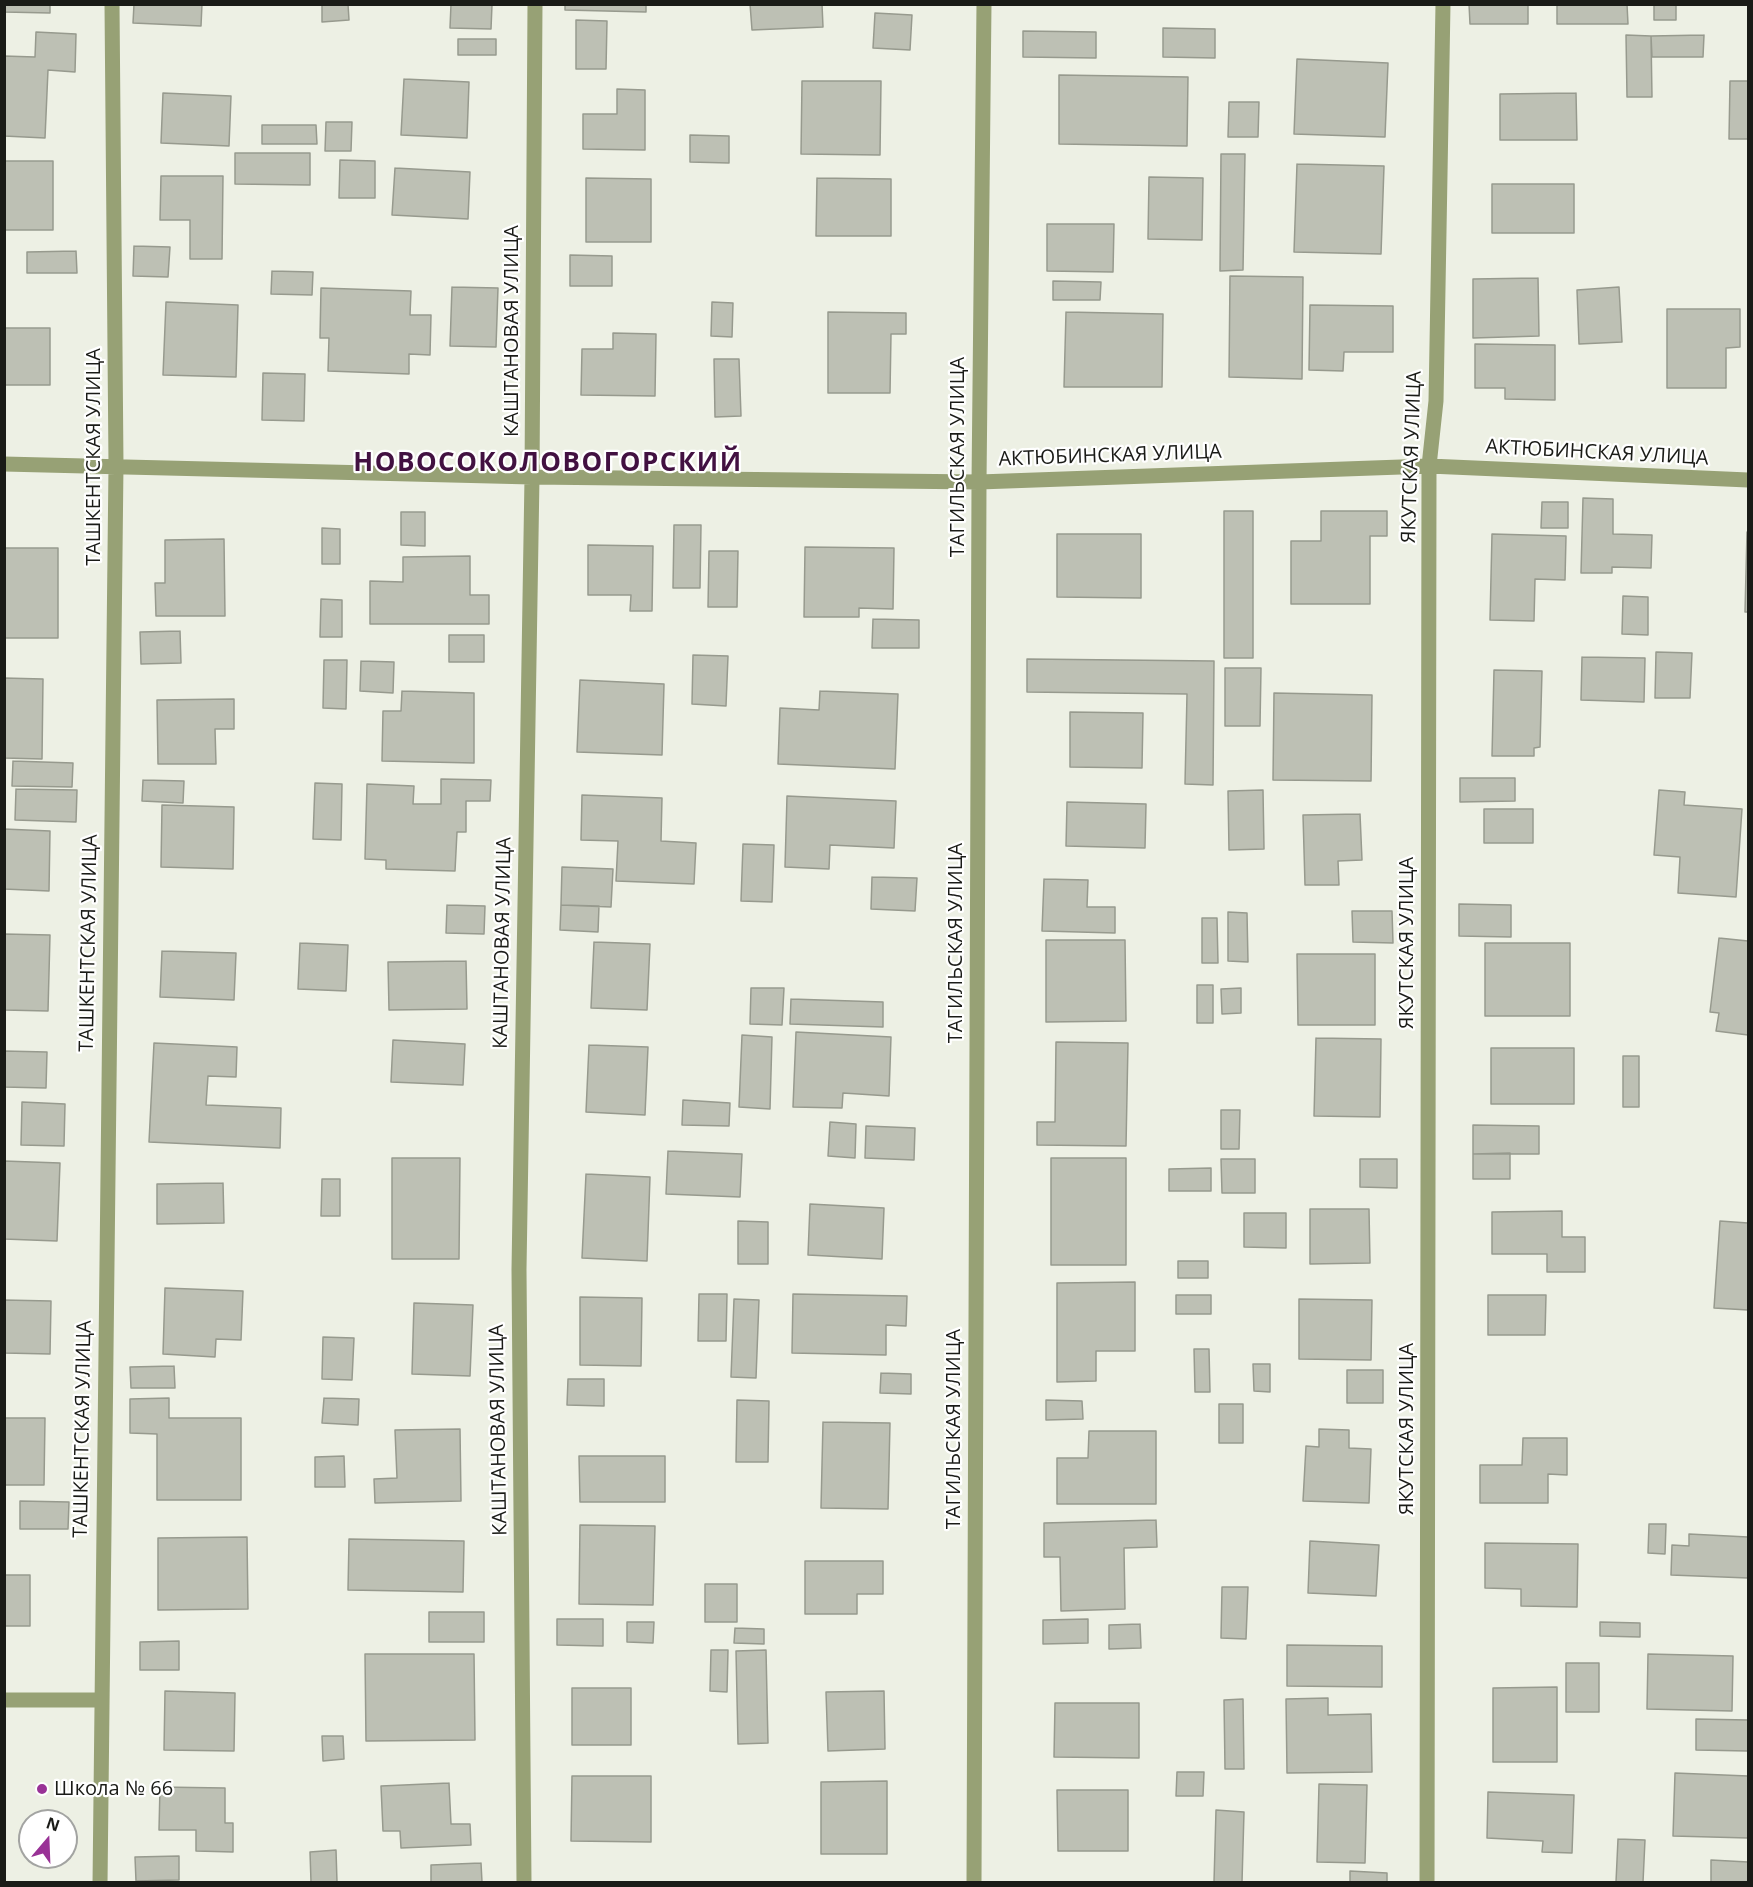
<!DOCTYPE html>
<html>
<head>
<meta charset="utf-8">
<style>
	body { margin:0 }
	#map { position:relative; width:1753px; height:1887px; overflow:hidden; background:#edf0e4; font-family:"Open Sans",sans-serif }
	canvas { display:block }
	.frame { position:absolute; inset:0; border:6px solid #1a1b17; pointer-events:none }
	.north { position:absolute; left:18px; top:1809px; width:60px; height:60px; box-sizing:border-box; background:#fff; border:2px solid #a3a4a2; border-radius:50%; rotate:19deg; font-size:16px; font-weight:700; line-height:24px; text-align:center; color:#1a1b17 }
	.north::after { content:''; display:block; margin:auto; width:21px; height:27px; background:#993296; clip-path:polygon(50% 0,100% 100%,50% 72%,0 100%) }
</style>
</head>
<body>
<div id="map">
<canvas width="1753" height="1887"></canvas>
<div class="frame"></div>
<div class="north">N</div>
</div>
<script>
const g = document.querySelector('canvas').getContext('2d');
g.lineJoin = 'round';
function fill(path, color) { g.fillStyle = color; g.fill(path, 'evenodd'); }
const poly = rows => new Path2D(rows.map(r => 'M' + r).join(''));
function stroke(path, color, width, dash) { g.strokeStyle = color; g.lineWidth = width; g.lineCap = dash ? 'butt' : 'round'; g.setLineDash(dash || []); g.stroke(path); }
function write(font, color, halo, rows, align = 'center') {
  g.font = font + ' "Open Sans",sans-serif'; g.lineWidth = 4.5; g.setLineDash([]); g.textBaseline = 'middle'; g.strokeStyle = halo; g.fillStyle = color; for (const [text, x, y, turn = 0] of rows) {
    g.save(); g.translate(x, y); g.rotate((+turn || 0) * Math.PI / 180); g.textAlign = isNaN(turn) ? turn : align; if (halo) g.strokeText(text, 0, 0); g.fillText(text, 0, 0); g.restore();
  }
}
const building = poly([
	[4,4,50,4,50,13,4,12,4,4],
	[134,4,202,4,201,26,133,23,134,4],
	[322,4,348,4,349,20,322,22,322,4],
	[451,4,492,5,491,29,450,28,451,4],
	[565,4,646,4,646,12,565,10,565,4],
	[750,4,822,4,823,27,752,30,750,4],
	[1469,4,1528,4,1528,24,1470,24,1469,4],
	[1557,4,1627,4,1628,24,1557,24,1557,4],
	[1654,4,1676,4,1676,20,1654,20,1654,4],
	[875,13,912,15,910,50,873,48,875,13],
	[576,20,607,21,606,69,576,69,576,20],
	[1163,28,1215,29,1215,58,1163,57,1163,28],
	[1023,31,1096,32,1096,58,1023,57,1023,31],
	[36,32,76,34,75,72,48,70,45,138,4,136,4,56,35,57,36,32],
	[1626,35,1651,36,1652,97,1627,97,1626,35],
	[1704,35,1703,57,1652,57,1651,36,1704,35],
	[458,39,496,39,496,55,458,55,458,39],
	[1297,59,1388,63,1385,137,1294,134,1297,59],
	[1059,75,1188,77,1187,146,1059,144,1059,75],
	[404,79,469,82,467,138,401,135,404,79],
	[802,81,881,81,880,155,801,154,802,81],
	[1730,81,1748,81,1748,139,1729,139,1730,81],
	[617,89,645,90,645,150,583,149,583,114,617,114,617,89],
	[163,93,231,96,229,146,161,143,163,93],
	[1576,93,1577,140,1500,140,1500,94,1576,93],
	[1229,102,1259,102,1258,137,1228,137,1229,102],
	[326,122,352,122,351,151,325,151,326,122],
	[262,125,316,125,317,144,262,144,262,125],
	[690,135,729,136,729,163,690,162,690,135],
	[235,153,310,153,310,185,235,184,235,153],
	[1221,154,1245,154,1243,270,1220,271,1221,154],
	[340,160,375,161,375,198,339,198,340,160],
	[4,161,53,161,53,230,4,230,4,161],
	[1297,164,1384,166,1381,254,1294,252,1297,164],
	[395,168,470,172,468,219,392,215,395,168],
	[161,176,223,176,222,259,190,259,190,220,160,220,161,176],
	[1149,177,1203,178,1202,240,1148,239,1149,177],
	[586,178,651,179,651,242,586,242,586,178],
	[817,178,891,179,891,236,816,236,817,178],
	[1492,184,1574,184,1574,233,1492,233,1492,184],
	[1047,224,1114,224,1113,272,1047,271,1047,224],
	[134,246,170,247,168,277,133,276,134,246],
	[76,251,77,273,27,273,27,252,76,251],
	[570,255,612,256,612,286,570,286,570,255],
	[272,271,313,272,312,295,271,294,272,271],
	[1230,276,1303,277,1302,379,1229,377,1230,276],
	[1538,278,1539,336,1473,338,1473,279,1538,278],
	[1053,281,1101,282,1100,300,1053,300,1053,281],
	[452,287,498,288,496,347,450,346,452,287],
	[1619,287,1622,342,1579,344,1577,290,1619,287],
	[321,288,411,291,410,315,431,315,430,355,409,354,409,374,328,371,329,338,320,338,321,288],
	[166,302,238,305,236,377,163,375,166,302],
	[712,302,733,303,732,337,711,336,712,302],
	[1310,305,1393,306,1393,352,1344,352,1343,371,1309,370,1310,305],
	[1667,309,1740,309,1740,347,1726,348,1726,388,1667,388,1667,309],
	[828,312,906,313,906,334,891,334,890,393,828,393,828,312],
	[1066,312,1163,314,1162,387,1064,387,1066,312],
	[4,328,50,328,50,385,4,385,4,328],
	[613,333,656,334,655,396,581,395,582,349,613,349,613,333],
	[1475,344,1555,345,1555,400,1505,399,1505,388,1475,388,1475,344],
	[714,359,739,359,741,416,715,417,714,359],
	[263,373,305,374,304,421,262,420,263,373],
	[1583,498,1613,499,1613,534,1652,535,1651,568,1612,567,1612,573,1581,573,1583,498],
	[1542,502,1568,502,1568,528,1541,528,1542,502],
	[1224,511,1253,511,1253,658,1224,658,1224,511],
	[1321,511,1387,511,1387,536,1370,536,1370,604,1291,604,1291,541,1321,541,1321,511],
	[401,512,425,512,425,546,401,545,401,512],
	[674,525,701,525,700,588,673,588,674,525],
	[322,528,340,529,340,564,322,564,322,528],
	[1747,532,1748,532,1748,612,1745,612,1747,532],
	[1057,534,1141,534,1141,598,1057,597,1057,534],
	[1492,534,1566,536,1565,580,1535,579,1534,621,1490,620,1492,534],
	[224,539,225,616,156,616,155,583,165,583,165,540,224,539],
	[588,545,653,546,652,611,630,611,631,595,588,595,588,545],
	[805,547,894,548,893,609,859,608,859,617,804,617,805,547],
	[4,548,58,548,58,638,4,638,4,548],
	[709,551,738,551,737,607,708,607,709,551],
	[470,556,470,595,489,595,489,624,370,624,370,581,403,582,403,557,470,556],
	[1623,596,1648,597,1648,635,1622,634,1623,596],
	[321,599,342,600,342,637,320,637,321,599],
	[873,619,919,620,919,648,872,648,873,619],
	[180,631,181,663,141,664,140,632,180,631],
	[449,635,484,635,484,662,449,662,449,635],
	[1656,652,1692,653,1690,698,1655,698,1656,652],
	[693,655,728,656,726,706,692,704,693,655],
	[1582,657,1645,658,1644,702,1581,700,1582,657],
	[1027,659,1214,661,1213,785,1185,784,1187,694,1027,692,1027,659],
	[324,660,347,660,346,709,323,708,324,660],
	[361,661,394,662,393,693,360,691,361,661],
	[1225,668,1261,668,1260,726,1225,726,1225,668],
	[1494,670,1542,671,1540,747,1534,748,1534,756,1492,756,1494,670],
	[4,678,43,679,42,759,4,758,4,678],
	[580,680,664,684,662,755,577,752,580,680],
	[402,691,474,693,474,763,382,761,383,711,401,711,402,691],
	[820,691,898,694,895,769,778,764,780,708,819,710,820,691],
	[1274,693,1372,695,1371,781,1273,780,1274,693],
	[234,699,234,729,215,729,216,764,158,764,157,700,234,699],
	[1070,712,1143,713,1142,768,1070,767,1070,712],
	[13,761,73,763,72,787,12,786,13,761],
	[1460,778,1515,778,1515,801,1460,802,1460,778],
	[441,779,491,780,490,801,466,801,466,832,457,832,455,871,386,869,386,860,365,859,367,784,414,786,413,804,441,804,441,779],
	[143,780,184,781,183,803,142,801,143,780],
	[315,783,342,784,341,840,313,839,315,783],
	[16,789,77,790,76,822,15,820,16,789],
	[1263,790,1264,849,1229,850,1228,791,1263,790],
	[1659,790,1685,792,1684,805,1742,809,1736,897,1678,893,1680,857,1654,855,1659,790],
	[582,795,662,798,661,841,696,843,694,884,616,881,618,841,581,840,582,795],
	[787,796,896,801,894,848,830,845,829,869,785,867,787,796],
	[1067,802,1146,804,1145,848,1066,846,1067,802],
	[162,805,234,807,233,869,161,867,162,805],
	[1484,809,1533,809,1533,843,1484,843,1484,809],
	[1360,814,1362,860,1338,861,1339,885,1305,885,1303,815,1360,814],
	[4,829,50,831,49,891,4,889,4,829],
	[743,844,774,845,772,902,741,901,743,844],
	[562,867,613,869,611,907,561,905,562,867],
	[872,877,917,878,915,911,871,909,872,877],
	[1044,879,1088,880,1087,907,1115,907,1115,933,1042,931,1044,879],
	[1459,904,1511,905,1511,937,1459,936,1459,904],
	[447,905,485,906,484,934,446,933,447,905],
	[561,905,599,906,598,932,560,930,561,905],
	[1352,911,1392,911,1393,943,1353,942,1352,911],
	[1228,912,1247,913,1248,962,1228,961,1228,912],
	[1202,918,1217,918,1218,963,1202,963,1202,918],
	[4,934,50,935,48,1011,4,1010,4,934],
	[1719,938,1748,941,1748,1035,1716,1031,1719,1013,1710,1012,1719,938],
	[1046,940,1125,940,1126,1021,1046,1022,1046,940],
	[594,942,650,944,647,1010,591,1008,594,942],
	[300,943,348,945,346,991,298,989,300,943],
	[1485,943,1570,943,1570,1016,1485,1016,1485,943],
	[162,951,236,953,234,1000,160,997,162,951],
	[1297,954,1375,954,1375,1025,1298,1025,1297,954],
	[466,961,467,1009,389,1010,388,962,466,961],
	[1197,985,1213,985,1213,1023,1197,1023,1197,985],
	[751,988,784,988,782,1025,750,1024,751,988],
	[1241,988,1241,1013,1222,1014,1221,989,1241,988],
	[791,999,883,1002,883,1027,790,1024,791,999],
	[796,1032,891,1037,889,1096,843,1093,842,1108,793,1107,796,1032],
	[742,1035,772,1037,770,1109,739,1107,742,1035],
	[1316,1038,1381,1039,1380,1117,1314,1116,1316,1038],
	[393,1040,465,1044,463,1085,391,1082,393,1040],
	[1056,1042,1128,1043,1126,1146,1037,1145,1037,1122,1055,1122,1056,1042],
	[154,1043,237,1047,236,1077,208,1076,206,1105,281,1108,280,1148,149,1142,154,1043],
	[589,1045,648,1047,645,1115,586,1112,589,1045],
	[1491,1048,1574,1048,1574,1104,1491,1104,1491,1048],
	[4,1051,47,1052,46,1088,4,1087,4,1051],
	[1623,1056,1639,1056,1639,1107,1623,1107,1623,1056],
	[683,1100,730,1103,729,1126,682,1125,683,1100],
	[22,1102,65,1104,64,1146,21,1145,22,1102],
	[1221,1110,1240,1110,1239,1149,1221,1149,1221,1110],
	[830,1122,856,1124,855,1158,828,1156,830,1122],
	[1473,1125,1539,1126,1539,1154,1473,1154,1473,1125],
	[866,1126,915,1128,914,1160,865,1158,866,1126],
	[668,1151,742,1154,740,1197,666,1194,668,1151],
	[1510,1153,1510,1179,1473,1179,1473,1154,1510,1153],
	[392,1158,460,1158,459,1259,392,1259,392,1158],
	[1051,1158,1126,1158,1126,1265,1051,1265,1051,1158],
	[1221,1159,1255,1159,1255,1193,1222,1193,1221,1159],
	[1360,1159,1397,1159,1397,1188,1360,1187,1360,1159],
	[4,1161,60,1163,57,1241,4,1239,4,1161],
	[1211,1168,1211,1191,1169,1191,1169,1169,1211,1168],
	[586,1174,650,1177,647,1261,582,1258,586,1174],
	[322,1179,340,1179,340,1216,321,1216,322,1179],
	[223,1183,224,1223,157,1224,157,1184,223,1183],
	[810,1204,884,1208,882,1259,808,1255,810,1204],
	[1310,1209,1369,1209,1370,1263,1310,1264,1310,1209],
	[1562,1211,1562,1237,1585,1237,1585,1272,1547,1272,1547,1254,1492,1254,1492,1212,1562,1211],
	[1244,1213,1286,1213,1286,1248,1244,1247,1244,1213],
	[738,1221,768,1222,768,1264,738,1264,738,1221],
	[1720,1221,1748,1223,1748,1310,1714,1308,1720,1221],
	[1178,1261,1208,1261,1208,1278,1178,1278,1178,1261],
	[1135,1282,1135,1351,1096,1351,1096,1381,1057,1382,1057,1283,1135,1282],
	[165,1288,243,1291,241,1340,216,1339,215,1357,163,1354,165,1288],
	[699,1294,727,1294,726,1341,698,1341,699,1294],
	[793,1294,907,1296,906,1326,886,1325,886,1355,792,1353,793,1294],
	[1176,1295,1211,1295,1211,1314,1176,1314,1176,1295],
	[1488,1295,1546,1295,1545,1335,1488,1335,1488,1295],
	[580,1297,642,1298,641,1366,580,1365,580,1297],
	[734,1299,759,1300,756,1378,731,1377,734,1299],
	[1299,1299,1372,1300,1371,1360,1299,1359,1299,1299],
	[4,1300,51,1301,50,1354,4,1353,4,1300],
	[414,1303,473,1305,470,1376,412,1374,414,1303],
	[323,1337,354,1338,352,1380,322,1379,323,1337],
	[1194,1349,1209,1349,1210,1392,1195,1392,1194,1349],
	[1253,1364,1270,1364,1270,1392,1254,1391,1253,1364],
	[174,1366,175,1388,131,1388,130,1367,174,1366],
	[1347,1370,1383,1370,1383,1403,1347,1403,1347,1370],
	[881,1373,911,1374,911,1394,880,1393,881,1373],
	[568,1379,604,1379,604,1406,567,1405,568,1379],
	[169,1398,169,1418,241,1418,241,1500,157,1500,157,1434,130,1433,130,1399,169,1398],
	[324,1398,359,1399,358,1425,322,1423,324,1398],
	[737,1400,769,1401,768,1462,736,1462,737,1400],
	[1046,1400,1082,1401,1083,1419,1046,1420,1046,1400],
	[1219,1404,1243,1404,1243,1443,1219,1443,1219,1404],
	[4,1418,45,1418,44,1485,4,1485,4,1418],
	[823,1422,890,1423,888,1509,821,1508,823,1422],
	[460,1429,461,1501,375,1503,374,1479,397,1478,395,1430,460,1429],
	[1319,1429,1349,1430,1349,1448,1371,1449,1369,1503,1303,1501,1306,1446,1319,1447,1319,1429],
	[1089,1431,1156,1431,1156,1504,1057,1504,1057,1458,1088,1458,1089,1431],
	[1523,1438,1567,1438,1567,1475,1548,1474,1548,1503,1480,1503,1480,1465,1522,1465,1523,1438],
	[344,1456,345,1487,315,1487,315,1457,344,1456],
	[579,1456,665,1456,665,1502,580,1502,579,1456],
	[20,1501,69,1502,68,1529,20,1529,20,1501],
	[1156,1520,1157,1547,1124,1548,1125,1609,1061,1611,1060,1557,1044,1557,1044,1523,1156,1520],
	[1649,1524,1666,1524,1665,1554,1648,1553,1649,1524],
	[580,1525,655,1526,653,1605,579,1604,580,1525],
	[1689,1534,1748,1537,1748,1578,1671,1575,1672,1545,1689,1546,1689,1534],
	[247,1537,248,1609,158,1610,158,1538,247,1537],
	[349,1539,464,1541,463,1592,348,1590,349,1539],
	[1310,1541,1379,1545,1376,1596,1308,1593,1310,1541],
	[1485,1543,1578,1544,1577,1607,1521,1606,1521,1589,1485,1588,1485,1543],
	[805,1561,883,1561,883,1594,857,1594,857,1614,805,1614,805,1561],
	[4,1575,30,1575,30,1626,4,1626,4,1575],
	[705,1584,737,1584,737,1622,705,1622,705,1584],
	[1222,1587,1248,1587,1246,1639,1221,1638,1222,1587],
	[429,1612,484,1612,484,1642,429,1642,429,1612],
	[557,1619,603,1619,603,1646,557,1645,557,1619],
	[1088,1619,1088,1643,1043,1644,1043,1620,1088,1619],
	[627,1622,654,1622,653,1643,627,1642,627,1622],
	[1600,1622,1640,1623,1640,1637,1600,1636,1600,1622],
	[1140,1624,1141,1648,1109,1649,1109,1625,1140,1624],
	[735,1628,764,1629,764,1644,734,1643,735,1628],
	[179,1641,179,1670,140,1670,140,1642,179,1641],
	[1287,1645,1382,1646,1382,1687,1287,1686,1287,1645],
	[711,1650,728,1650,727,1692,710,1691,711,1650],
	[766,1650,768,1743,738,1744,736,1651,766,1650],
	[365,1654,474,1654,475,1740,366,1741,365,1654],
	[1648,1654,1733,1656,1732,1711,1647,1709,1648,1654],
	[1566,1663,1599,1663,1599,1712,1566,1712,1566,1663],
	[1557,1687,1557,1762,1493,1762,1493,1688,1557,1687],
	[572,1688,631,1688,631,1745,572,1745,572,1688],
	[165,1691,235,1693,234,1751,164,1750,165,1691],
	[884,1691,885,1749,828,1751,826,1692,884,1691],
	[1328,1698,1328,1715,1371,1714,1372,1772,1287,1773,1286,1699,1328,1698],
	[1243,1699,1244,1769,1225,1769,1224,1700,1243,1699],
	[1055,1703,1139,1703,1139,1758,1054,1757,1055,1703],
	[1696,1719,1748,1720,1748,1751,1696,1750,1696,1719],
	[322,1736,343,1736,344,1759,323,1761,322,1736],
	[1177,1772,1204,1772,1203,1796,1176,1796,1177,1772],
	[1675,1773,1748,1776,1748,1838,1673,1836,1675,1773],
	[572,1776,651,1776,651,1842,571,1841,572,1776],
	[887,1781,887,1854,821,1854,821,1782,887,1781],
	[449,1783,451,1824,470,1824,471,1845,401,1848,400,1831,383,1831,381,1786,449,1783],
	[1319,1784,1367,1785,1365,1863,1317,1862,1319,1784],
	[160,1787,225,1788,225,1823,233,1823,233,1852,196,1851,196,1830,159,1830,160,1787],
	[1057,1790,1128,1790,1128,1851,1058,1851,1057,1790],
	[1488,1792,1574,1795,1572,1853,1542,1852,1543,1841,1487,1838,1488,1792],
	[1216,1810,1244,1812,1242,1882,1214,1882,1216,1810],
	[1618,1839,1645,1840,1643,1882,1616,1882,1618,1839],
	[336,1850,337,1882,311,1882,310,1852,336,1850],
	[179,1856,179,1880,136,1881,135,1857,179,1856],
	[1711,1860,1748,1862,1748,1882,1711,1882,1711,1860],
	[481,1863,482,1882,431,1882,431,1865,481,1863],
	[1350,1871,1387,1873,1387,1882,1350,1882,1350,1871]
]);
const minor = poly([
	[4,464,532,477,979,482,1429,466,1748,480],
	[4,1700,101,1700],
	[100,1882,116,465,112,4],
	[524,1882,519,1269,532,477,535,4],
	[974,1882,979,482,984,4],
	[1427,1882,1429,466,1436,401,1443,4]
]);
const markers = [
	[42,1789,6,"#993296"]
];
const streetNames = [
	["КАШТАНОВАЯ УЛИЦА",512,331,-90],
	["АКТЮБИНСКАЯ УЛИЦА",1597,453,3],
	["АКТЮБИНСКАЯ УЛИЦА",1110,456,-2],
	["ТАШКЕНТСКАЯ УЛИЦА",94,457,-90],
	["ТАГИЛЬСКАЯ УЛИЦА",958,457,-90],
	["ЯКУТСКАЯ УЛИЦА",1412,457,-88],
	["ТАШКЕНТСКАЯ УЛИЦА",89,943,-89],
	["КАШТАНОВАЯ УЛИЦА",503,943,-89],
	["ТАГИЛЬСКАЯ УЛИЦА",956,943,-90],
	["ЯКУТСКАЯ УЛИЦА",1407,943,-90],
	["ТАШКЕНТСКАЯ УЛИЦА",83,1429,-89],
	["ТАГИЛЬСКАЯ УЛИЦА",954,1429,-90],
	["ЯКУТСКАЯ УЛИЦА",1407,1429,-90],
	["КАШТАНОВАЯ УЛИЦА",499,1430,-91]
];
const poiNames = [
	["Школа № 66",54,1789]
];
const districtNames = [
	["НОВОСОКОЛОВОГОРСКИЙ",548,464]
];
fill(building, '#bdc0b4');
stroke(building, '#979a8e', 1.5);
stroke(minor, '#97a175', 15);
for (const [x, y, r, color] of markers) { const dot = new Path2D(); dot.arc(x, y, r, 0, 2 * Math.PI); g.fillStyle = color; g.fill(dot); stroke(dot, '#fff', 2); }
write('20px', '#1a1b17', '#fff', streetNames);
write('20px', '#1a1b17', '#fff', poiNames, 'left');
g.letterSpacing = '1.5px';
write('bold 26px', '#421141', '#fff', districtNames);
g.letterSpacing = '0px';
</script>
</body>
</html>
